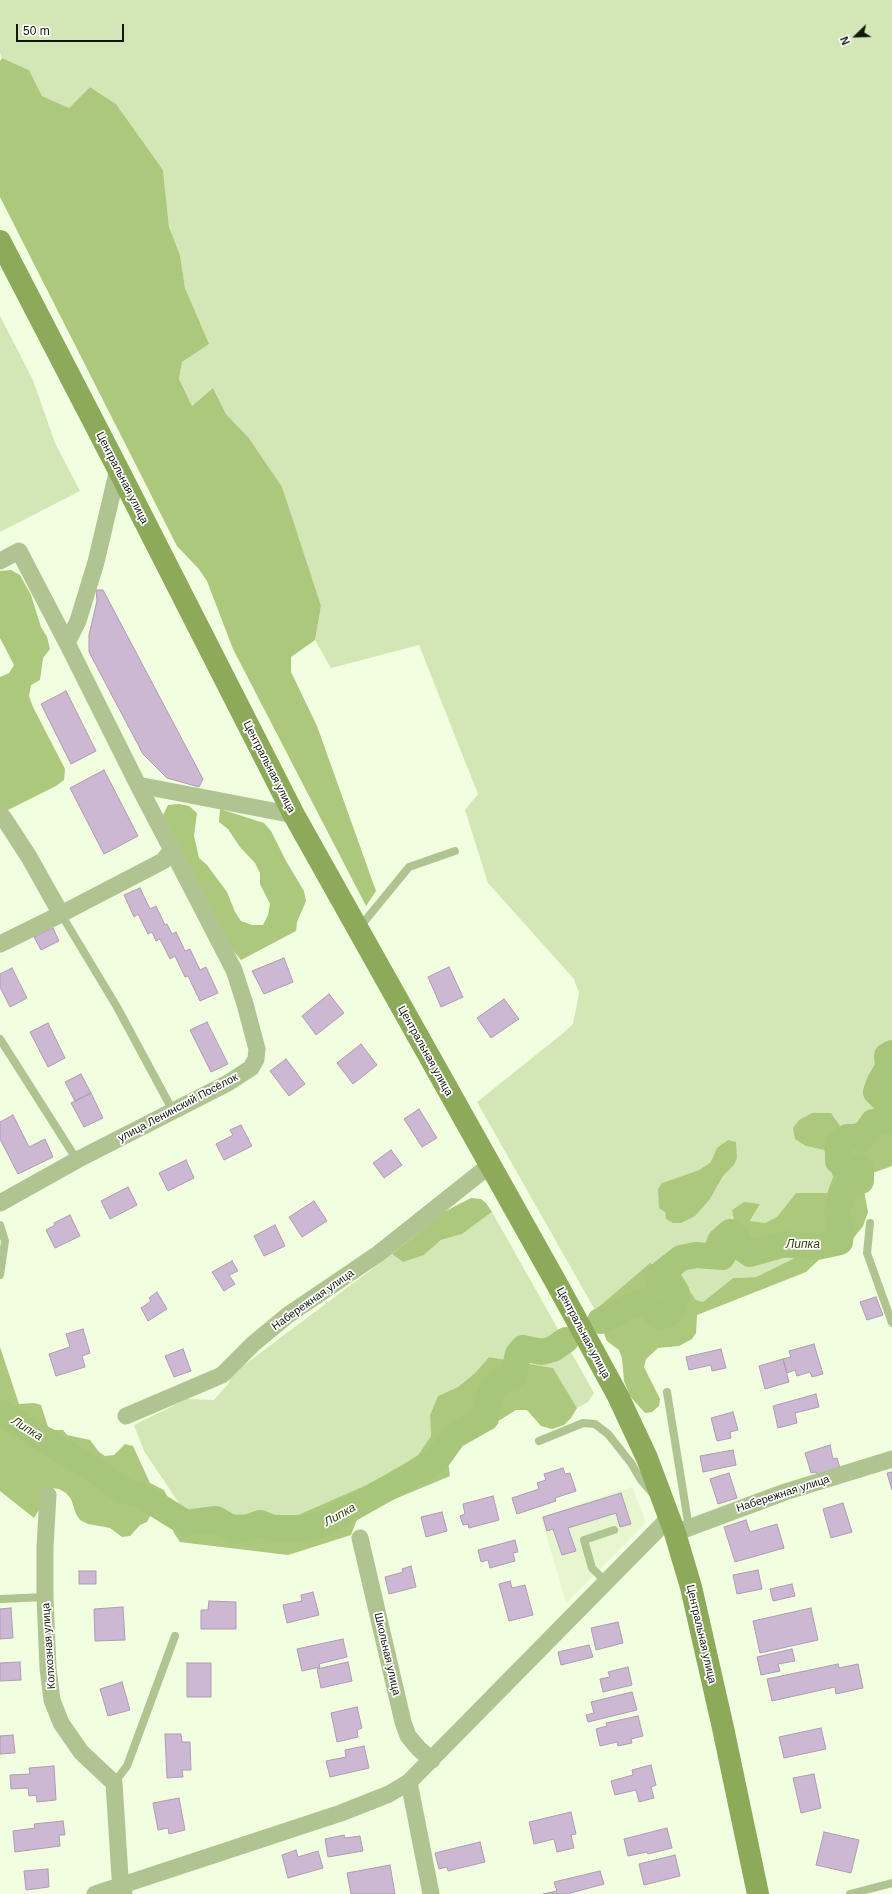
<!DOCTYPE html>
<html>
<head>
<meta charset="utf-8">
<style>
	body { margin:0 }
	#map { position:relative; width:892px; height:1894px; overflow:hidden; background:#f1fedf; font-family:Arial,sans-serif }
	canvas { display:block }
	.north { position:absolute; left:836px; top:16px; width:40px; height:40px; -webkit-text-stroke:3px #fff; paint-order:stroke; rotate:247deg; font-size:11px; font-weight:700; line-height:16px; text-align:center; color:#12160b }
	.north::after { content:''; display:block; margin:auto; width:14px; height:18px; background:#12160b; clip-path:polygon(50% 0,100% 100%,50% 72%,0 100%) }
	.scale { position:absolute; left:16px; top:24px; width:108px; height:18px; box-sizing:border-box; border:2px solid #12160b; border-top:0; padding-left:5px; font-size:12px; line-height:14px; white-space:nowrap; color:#12160b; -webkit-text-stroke:3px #fff; paint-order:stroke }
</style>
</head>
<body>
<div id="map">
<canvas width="892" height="1894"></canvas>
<div class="north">N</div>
<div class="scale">50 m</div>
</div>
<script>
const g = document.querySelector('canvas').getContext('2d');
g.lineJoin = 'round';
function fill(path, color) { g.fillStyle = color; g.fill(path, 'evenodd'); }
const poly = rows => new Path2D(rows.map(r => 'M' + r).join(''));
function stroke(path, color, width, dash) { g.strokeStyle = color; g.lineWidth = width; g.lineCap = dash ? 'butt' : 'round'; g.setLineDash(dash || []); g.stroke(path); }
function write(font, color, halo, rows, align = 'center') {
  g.font = font + ' Arial,sans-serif'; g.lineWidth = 3.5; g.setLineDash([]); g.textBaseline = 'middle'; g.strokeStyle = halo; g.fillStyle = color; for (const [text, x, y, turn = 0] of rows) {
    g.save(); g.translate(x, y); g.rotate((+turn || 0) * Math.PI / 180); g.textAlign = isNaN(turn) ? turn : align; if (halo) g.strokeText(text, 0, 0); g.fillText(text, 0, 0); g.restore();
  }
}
const built = poly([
	[632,1487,646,1522,566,1603,541,1517]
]);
const green = poly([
	[0,0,892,0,892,1045,881,1052,884,1108,870,1117,806,1146,824,1150,833,1177,827,1193,796,1193,777,1217,765,1223,750,1222,760,1204,732,1210,735,1226,731,1247,798,1257,756,1277,733,1278,703,1302,696,1300,677,1273,650,1263,595,1310,477,1102,562,1034,573,1024,579,993,574,979,488,883,465,810,478,794,419,645,331,668,315,640,321,606,248,437,226,414,213,388,192,406,179,379,182,362,208,344,185,288,180,255,169,227,163,170,116,104,90,87,69,108,42,96,29,70,2,58,0,53],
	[711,1162,734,1165,723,1176,710,1199,666,1219,662,1183,699,1170],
	[0,316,33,380,55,443,80,491,0,532],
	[492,1212,594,1393,588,1402,577,1408,553,1368,489,1357,475,1373,458,1387,438,1396,430,1415,431,1436,418,1455,380,1479,298,1515,204,1514,183,1509,144,1451,134,1425,187,1399,214,1400,229,1383,231,1375,392,1254,403,1262,424,1255,441,1240,462,1234]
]);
const forest = poly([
	[2,58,29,70,42,96,69,108,90,87,116,104,163,170,169,227,180,255,185,288,209,344,182,362,179,379,192,406,213,388,226,414,248,437,282,487,321,606,315,640,291,657,291,672,317,726,376,891,366,906,233,649,207,581,198,568,177,546,0,197,0,61],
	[11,570,20,575,31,595,41,627,47,637,50,649,43,658,40,680,31,685,29,696,33,707,65,769,64,780,56,786,0,814,0,677,9,673,14,665,0,638,0,571],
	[179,804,189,806,197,813,194,836,199,858,207,865,227,892,235,912,241,921,252,925,263,925,268,915,270,904,260,884,260,873,255,863,240,847,228,829,219,822,220,809,264,823,271,831,286,861,304,891,306,901,297,922,296,931,241,960,232,949,163,815,168,805],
	[892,1045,892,1166,867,1175,863,1185,868,1212,863,1226,844,1250,822,1257,806,1272,697,1315,696,1333,692,1339,679,1346,658,1348,646,1359,644,1367,660,1399,659,1406,652,1412,645,1413,630,1396,624,1381,622,1358,619,1350,607,1341,604,1334,609,1311,605,1305,595,1310,650,1263,677,1273,696,1300,703,1302,733,1278,756,1277,797,1257,738,1260,731,1247,735,1226,732,1210,744,1202,760,1204,750,1221,765,1223,777,1217,796,1193,827,1193,833,1177,824,1150,806,1146,795,1139,793,1128,799,1120,812,1113,831,1113,842,1129,870,1117,884,1108,868,1086,881,1052],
	[728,1140,736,1142,737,1158,734,1165,723,1176,710,1199,695,1216,681,1223,673,1223,666,1219,665,1212,659,1208,658,1189,662,1183,699,1170,711,1162,717,1148],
	[471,1198,481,1199,486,1203,492,1212,462,1234,441,1240,424,1255,403,1262,392,1254,444,1212],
	[0,1347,19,1404,34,1403,41,1405,48,1427,55,1430,63,1430,67,1435,90,1440,99,1452,105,1456,114,1455,125,1444,133,1446,150,1483,164,1490,167,1496,166,1503,161,1509,154,1508,147,1522,140,1525,130,1536,122,1537,110,1528,88,1524,80,1520,76,1514,71,1499,66,1493,59,1489,52,1488,34,1518,0,1491],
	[489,1357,553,1368,577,1408,571,1418,564,1425,552,1429,541,1426,527,1410,516,1410,447,1453,450,1476,359,1514,351,1535,288,1555,180,1542,174,1533,171,1522,183,1509,204,1514,298,1515,380,1479,418,1455,431,1436,430,1415,438,1396,458,1387,475,1373]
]);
const river = poly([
	[892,1053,887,1056,888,1068,880,1081,876,1092,884,1100,892,1102],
	[600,1321,629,1307,646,1301,659,1317,670,1313,675,1302,677,1293,671,1283,660,1283,657,1279,663,1272,681,1258,696,1255,722,1257,726,1251,718,1247,720,1241,730,1232,736,1236,739,1246,750,1254,785,1244,817,1247,840,1242,841,1231,837,1211,843,1193,848,1185,861,1181,861,1169,849,1166,838,1161,838,1144,847,1137,857,1137,862,1139,873,1122,892,1119],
	[0,1412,97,1472,119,1488,144,1497,186,1523,216,1519,237,1531,260,1523,273,1528,288,1530,322,1525,436,1461,454,1436,486,1418,489,1395,498,1382,513,1376,518,1354,523,1348,542,1352,553,1349,566,1340]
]);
const building = poly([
	[96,590,103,590,203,779,199,787,167,778,143,754,89,652,89,635,97,601,96,590],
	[66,691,96,751,71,764,41,704,66,691],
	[104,770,138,836,104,854,70,788,104,770],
	[140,888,150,909,156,906,165,925,167,924,172,934,176,932,185,951,190,949,200,970,206,967,218,993,200,1001,188,976,185,977,175,956,170,959,160,939,156,941,152,932,148,934,138,914,134,917,124,895,140,888],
	[53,928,59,941,41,950,34,937,53,928],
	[284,958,293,982,264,994,252,971,284,958],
	[449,967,463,997,441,1007,428,977,449,967],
	[12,968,27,998,10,1007,0,987,0,974,12,968],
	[329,994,344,1013,316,1035,302,1016,329,994],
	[504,999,519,1019,491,1038,477,1018,504,999],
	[207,1022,228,1064,211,1072,190,1030,207,1022],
	[48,1023,65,1058,48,1067,30,1032,48,1023],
	[361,1044,377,1065,353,1084,337,1063,361,1044],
	[286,1059,305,1084,289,1096,270,1071,286,1059],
	[81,1074,91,1093,75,1101,65,1082,81,1074],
	[91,1093,103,1118,84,1127,71,1103,91,1093],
	[419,1109,437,1138,422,1147,404,1119,419,1109],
	[13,1115,29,1147,45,1139,53,1157,18,1174,0,1139,0,1122,13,1115],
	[241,1125,252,1146,224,1160,216,1144,233,1135,230,1130,241,1125],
	[391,1150,402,1165,384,1178,373,1163,391,1150],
	[186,1160,194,1178,168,1191,159,1173,186,1160],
	[128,1187,137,1205,110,1219,101,1201,128,1187],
	[314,1201,327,1221,302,1237,289,1217,314,1201],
	[70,1215,80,1236,55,1248,46,1230,55,1225,54,1223,70,1215],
	[275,1225,285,1246,264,1256,254,1236,275,1225],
	[232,1261,238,1271,229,1275,235,1284,224,1291,212,1272,232,1261],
	[157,1292,167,1309,148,1321,141,1308,151,1301,149,1298,157,1292],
	[876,1297,883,1315,867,1320,860,1302,876,1297],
	[83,1329,90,1353,82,1356,85,1367,56,1376,49,1354,70,1347,66,1334,83,1329],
	[814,1344,823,1374,812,1377,810,1372,797,1376,795,1370,787,1373,783,1359,791,1357,789,1351,814,1344],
	[183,1349,191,1371,174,1377,165,1356,183,1349],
	[721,1349,726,1368,712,1371,711,1365,689,1370,686,1357,721,1349],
	[783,1359,789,1382,765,1389,759,1366,783,1359],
	[816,1394,819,1407,795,1413,797,1423,778,1428,773,1406,816,1394],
	[733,1412,738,1430,730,1432,731,1438,717,1441,711,1418,733,1412],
	[830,1445,833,1459,837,1458,840,1468,817,1475,816,1472,811,1473,805,1453,830,1445],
	[733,1450,736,1465,703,1472,700,1456,733,1450],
	[563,1468,565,1474,570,1473,576,1491,555,1498,556,1501,517,1514,512,1498,539,1489,537,1483,546,1480,544,1474,563,1468],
	[892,1472,892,1490,887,1473,892,1472],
	[729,1473,737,1498,718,1504,710,1479,729,1473],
	[621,1493,631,1524,620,1527,616,1513,568,1528,576,1551,562,1555,553,1529,547,1531,543,1517,621,1493],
	[493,1496,499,1520,469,1528,468,1524,463,1525,460,1516,465,1514,463,1504,493,1496],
	[843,1503,852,1532,831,1538,823,1509,843,1503],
	[442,1512,447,1531,426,1537,421,1517,442,1512],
	[746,1520,750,1532,777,1524,784,1548,735,1562,724,1527,746,1520],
	[515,1540,518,1552,513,1553,515,1561,490,1568,488,1560,481,1562,478,1550,515,1540],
	[411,1566,416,1587,389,1594,385,1577,403,1572,402,1569,411,1566],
	[758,1570,762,1589,737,1594,733,1575,758,1570],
	[79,1571,96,1571,96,1584,79,1584,79,1571],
	[510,1581,512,1588,525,1585,533,1615,509,1621,499,1584,510,1581],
	[792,1584,795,1596,773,1601,770,1589,792,1584],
	[313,1592,319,1615,287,1623,283,1605,302,1601,301,1595,313,1592],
	[209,1601,236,1602,236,1629,201,1629,201,1610,208,1610,209,1601],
	[123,1607,125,1640,95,1641,94,1609,123,1607],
	[11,1608,13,1638,0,1639,0,1609,11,1608],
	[811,1608,818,1640,760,1653,753,1621,811,1608],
	[618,1622,623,1643,596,1650,591,1628,618,1622],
	[343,1639,347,1657,319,1664,320,1667,302,1671,297,1649,343,1639],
	[589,1645,593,1657,561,1665,558,1652,589,1645],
	[792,1649,795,1661,778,1664,780,1671,761,1675,757,1657,792,1649],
	[20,1662,21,1680,0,1681,0,1663,20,1662],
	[348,1662,352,1681,321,1688,317,1669,348,1662],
	[187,1663,211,1663,211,1697,187,1697,187,1663],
	[838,1664,839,1668,858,1664,863,1688,836,1694,835,1687,772,1701,767,1679,838,1664],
	[628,1667,632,1685,603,1692,600,1679,610,1677,608,1672,628,1667],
	[122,1682,130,1710,108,1716,100,1689,122,1682],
	[632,1692,637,1710,588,1722,586,1715,594,1713,591,1702,632,1692],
	[357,1707,362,1728,357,1730,358,1737,337,1742,331,1713,357,1707],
	[638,1716,643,1736,631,1739,632,1743,618,1746,617,1742,600,1746,596,1729,607,1726,606,1723,638,1716],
	[821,1728,826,1749,784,1758,779,1737,821,1728],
	[165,1734,181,1734,182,1742,190,1742,191,1770,182,1770,183,1777,167,1778,165,1734],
	[13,1735,15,1753,0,1754,0,1736,13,1735],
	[364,1746,369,1768,330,1777,326,1761,346,1757,345,1750,364,1746],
	[651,1765,656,1785,651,1787,654,1798,639,1802,636,1790,615,1795,611,1781,633,1775,632,1770,651,1765],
	[54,1766,56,1800,37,1802,36,1795,29,1796,28,1788,11,1789,10,1775,30,1774,29,1768,54,1766],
	[814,1774,821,1808,801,1813,793,1778,814,1774],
	[179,1798,185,1830,169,1834,168,1828,158,1830,153,1803,179,1798],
	[571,1812,576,1834,571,1835,574,1848,557,1852,554,1839,534,1844,529,1822,571,1812],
	[63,1821,65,1835,59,1835,60,1846,15,1852,13,1831,35,1828,34,1824,63,1821],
	[667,1828,672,1848,648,1854,647,1852,628,1856,624,1839,667,1828],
	[824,1832,859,1840,851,1873,816,1865,824,1832],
	[344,1835,345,1838,360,1836,363,1851,328,1857,325,1839,344,1835],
	[480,1842,485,1862,448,1871,447,1867,439,1869,435,1853,480,1842],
	[296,1850,298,1857,318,1851,323,1868,288,1878,282,1855,296,1850],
	[675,1855,680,1876,644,1885,639,1864,675,1855],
	[390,1865,395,1894,351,1894,347,1873,390,1865],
	[48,1869,49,1887,26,1890,24,1871,48,1869],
	[600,1871,604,1884,567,1894,543,1894,557,1891,554,1882,600,1871]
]);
const lane = poly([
	[61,914,117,1007,173,1111],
	[359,928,409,867,455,851],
	[0,1039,77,1160],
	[870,1223,867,1253,892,1323],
	[0,1225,5,1241,0,1275],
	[667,1392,689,1528],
	[539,1441,583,1423,595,1424,608,1434,631,1463,641,1480,653,1494],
	[606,1582,592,1568,584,1540,614,1530],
	[0,1599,45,1597],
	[114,1783,127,1766,175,1636],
	[850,1894,892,1883]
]);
const street = poly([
	[118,469,96,562,78,621,67,643,138,785,294,815],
	[0,561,19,551,67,643],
	[0,819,3,817,29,857,61,914,163,861,172,850,138,785],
	[0,944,61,914],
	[0,1203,77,1160,228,1083,251,1068,256,1059,257,1049,245,1004,234,970,172,850],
	[126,1416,222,1375,253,1344,288,1315,378,1254,490,1165],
	[48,1495,45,1547,45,1597,48,1668,52,1700,61,1723,81,1752,114,1783,120,1877,124,1894],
	[675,1533,785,1492,892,1459],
	[360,1538,403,1722,408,1736,419,1749,432,1760],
	[409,1782,431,1894],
	[95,1894,341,1813,389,1794,409,1782,670,1517]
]);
const secondary = poly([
	[0,241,118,469,294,815,558,1286,618,1396,647,1458,675,1533,691,1587,723,1728,758,1894]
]);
const streetNames = [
	["Центральная улица",122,478,63],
	["Центральная улица",269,767,63],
	["Центральная улица",425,1051,61],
	["улица Ленинский Посёлок",178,1108,-28],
	["Набережная улица",313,1300,-35],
	["Центральная улица",583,1333,62],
	["Набережная улица",783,1494,-18],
	["Центральная улица",701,1634,77],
	["Колхозная улица",49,1646,-94],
	["Школьная улица",387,1654,77]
];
const waterNames = [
	["Липка",803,1245],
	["Липка",27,1429,32],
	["Липка",340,1515,-29]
];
fill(built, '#e6f6cf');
fill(green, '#d3e7b6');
fill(forest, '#abc87c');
stroke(river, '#a8c67a', 26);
fill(building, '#cdb8d3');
stroke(building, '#af9bb6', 1);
stroke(lane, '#afc490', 8);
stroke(street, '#afc490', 17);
stroke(secondary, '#8caa59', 22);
write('11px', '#12160b', '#fff', streetNames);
write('italic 12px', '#304109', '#fff', waterNames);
</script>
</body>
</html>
